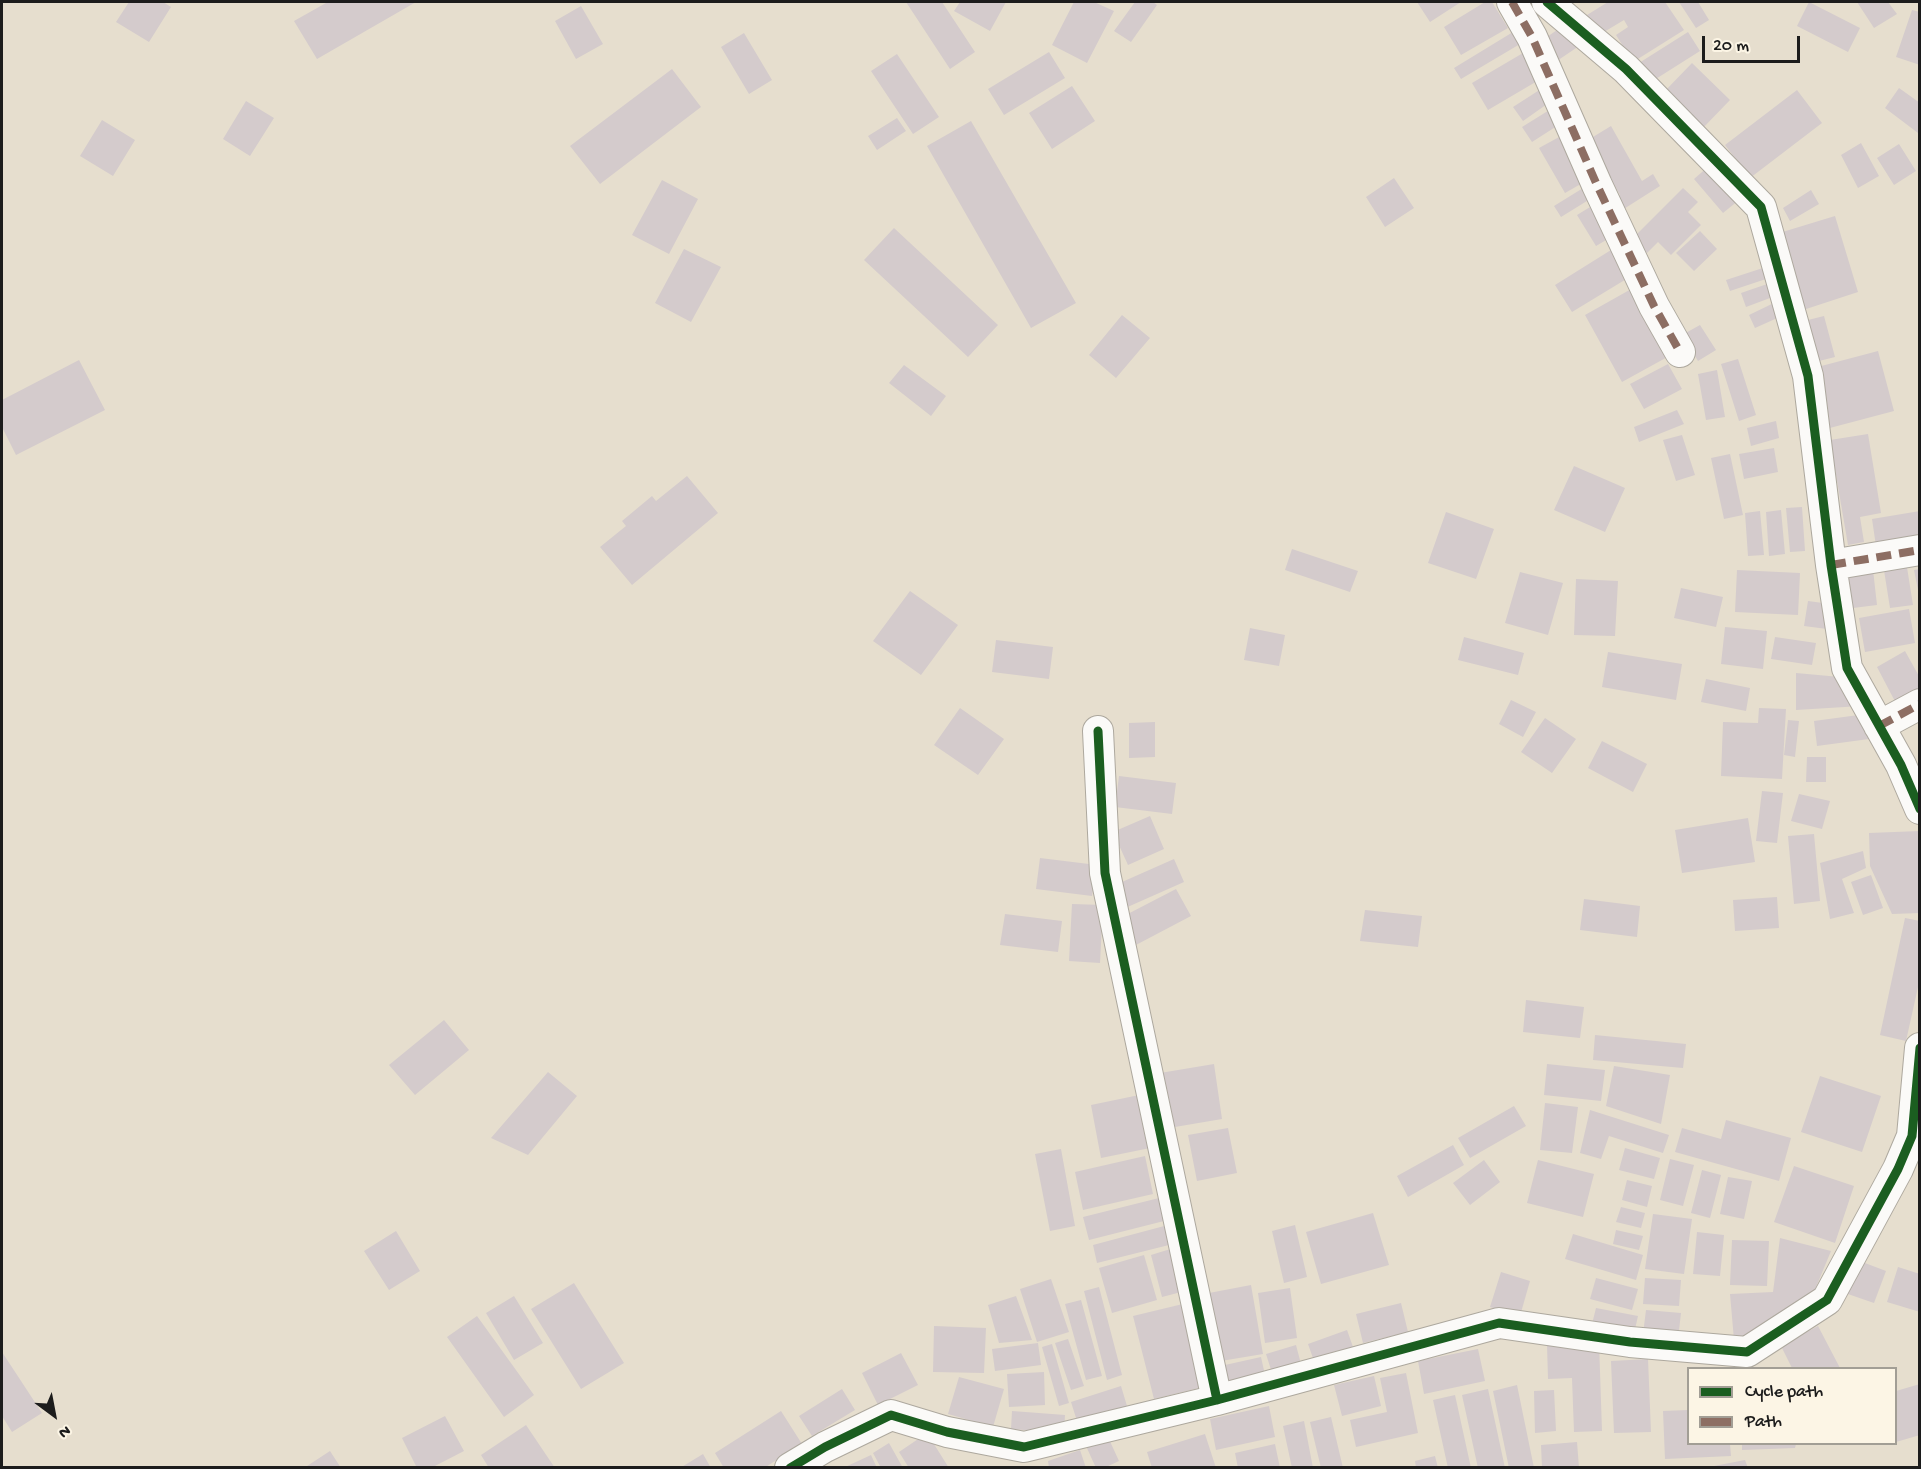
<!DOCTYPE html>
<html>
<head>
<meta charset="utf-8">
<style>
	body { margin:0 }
	#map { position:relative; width:1921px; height:1469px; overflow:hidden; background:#e6dece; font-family:"Gochi Hand",sans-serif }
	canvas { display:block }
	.frame { position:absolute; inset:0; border:3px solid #1c1c1c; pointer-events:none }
	.legend { position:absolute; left:1687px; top:1367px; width:210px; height:78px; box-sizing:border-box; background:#fcf5e5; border:2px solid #a29e95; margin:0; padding:8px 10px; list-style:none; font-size:18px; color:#1c1c1c }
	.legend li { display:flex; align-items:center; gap:12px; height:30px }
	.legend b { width:30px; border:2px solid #a29e95 }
	.north { position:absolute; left:24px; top:1385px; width:60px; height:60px; -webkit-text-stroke:4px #fcf5e5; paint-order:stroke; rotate:148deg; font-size:16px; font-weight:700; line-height:24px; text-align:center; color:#1c1c1c }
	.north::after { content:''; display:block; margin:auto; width:21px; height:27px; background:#1c1c1c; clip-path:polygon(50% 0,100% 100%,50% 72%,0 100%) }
	.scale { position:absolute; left:1702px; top:36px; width:98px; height:27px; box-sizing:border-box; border:3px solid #1c1c1c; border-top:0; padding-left:8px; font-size:18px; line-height:21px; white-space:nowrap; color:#1c1c1c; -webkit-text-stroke:4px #fcf5e5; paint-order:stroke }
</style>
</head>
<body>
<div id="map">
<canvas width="1921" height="1469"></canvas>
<div class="frame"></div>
<ul class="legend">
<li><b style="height:8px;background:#1b5e20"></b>Cycle path</li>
<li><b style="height:8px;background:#8d6e63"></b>Path</li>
</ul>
<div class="north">N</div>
<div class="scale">20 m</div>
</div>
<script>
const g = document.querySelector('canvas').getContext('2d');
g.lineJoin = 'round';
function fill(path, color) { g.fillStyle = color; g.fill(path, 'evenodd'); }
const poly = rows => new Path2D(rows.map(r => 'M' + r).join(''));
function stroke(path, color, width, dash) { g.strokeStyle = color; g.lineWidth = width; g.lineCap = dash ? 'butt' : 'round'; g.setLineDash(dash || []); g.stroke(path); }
const building = poly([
	[129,2,163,2,171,7,149,42,116,22],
	[325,2,416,2,317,59,294,21,326,3],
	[906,2,942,2,975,52,950,69],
	[960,2,1006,2,990,31,954,11],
	[1074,2,1094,2,1114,11,1087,63,1052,45],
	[1135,2,1153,2,1157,5,1131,42,1114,31],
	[1417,2,1461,2,1430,22],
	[1485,2,1492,2,1508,28,1461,55,1444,27],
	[1608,2,1665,2,1684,30,1633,62,1616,35,1628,27,1624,20,1599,35,1587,15],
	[1679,2,1698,2,1709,20,1696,28],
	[1809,2,1860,28,1848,52,1797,26],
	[1857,2,1888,2,1897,14,1874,28],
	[581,6,603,44,576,59,555,21],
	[1912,10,1920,12,1920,65,1896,57],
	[1567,23,1582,44,1551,65,1537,44],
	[1513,32,1520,44,1461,79,1454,68],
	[1688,32,1700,51,1651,82,1639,63],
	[744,33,772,80,749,94,721,47],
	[1049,52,1065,78,1004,115,988,89],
	[1523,53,1539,80,1488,110,1472,83],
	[897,54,939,117,913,134,871,71],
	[1692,63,1730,100,1702,129,1664,92],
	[672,69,701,107,600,184,570,146],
	[1072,86,1095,121,1052,149,1029,113],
	[1899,88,1920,103,1918,133,1885,108],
	[1541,89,1550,102,1523,121,1513,107],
	[1797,90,1822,123,1750,178,1725,145],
	[246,101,274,118,250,156,223,139],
	[1551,109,1560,124,1532,142,1522,127],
	[897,118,906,131,877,150,868,136],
	[102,120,135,140,113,176,80,156],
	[971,121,1076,303,1031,328,927,146],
	[1611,126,1642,181,1653,174,1660,186,1619,212,1612,200,1620,195,1588,140],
	[1561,136,1586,181,1565,193,1539,148],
	[1861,143,1879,176,1858,188,1841,155],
	[1899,144,1916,171,1894,185,1877,158],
	[1709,166,1739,200,1723,213,1694,179],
	[1394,178,1414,208,1385,227,1366,197],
	[662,180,698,199,669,254,632,235],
	[1588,185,1595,196,1561,217,1554,206],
	[1683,188,1698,202,1688,212,1701,225,1671,255,1658,242,1647,253,1633,238],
	[1811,190,1819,204,1790,221,1783,208],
	[1595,204,1613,236,1596,246,1577,215],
	[1835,216,1858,292,1800,311,1776,234],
	[894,228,998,325,968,357,864,260],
	[1700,231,1717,249,1694,271,1676,253],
	[684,249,721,267,691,322,655,303],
	[1611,250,1628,278,1572,312,1555,285],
	[1769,266,1772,277,1730,291,1726,280],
	[1773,282,1778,295,1746,307,1741,293],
	[1633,288,1671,355,1622,382,1585,315],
	[1778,301,1784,315,1755,328,1749,315],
	[1122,315,1150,338,1116,378,1089,355],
	[1824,316,1835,357,1811,363,1800,322],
	[1700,325,1716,350,1698,361,1682,335],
	[1878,351,1894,411,1826,429,1810,369],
	[1738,359,1756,415,1739,421,1721,364],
	[79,360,105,410,16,455,2,427,2,400],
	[1668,364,1682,389,1644,409,1630,384],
	[904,365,946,396,931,416,889,383],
	[1717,370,1725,417,1706,420,1698,374],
	[1677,410,1684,424,1639,442,1634,427],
	[1776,421,1779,438,1751,446,1747,428],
	[1868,434,1881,513,1860,517,1864,542,1848,545,1830,440],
	[1682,435,1695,475,1676,481,1663,440],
	[1774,448,1778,472,1744,479,1739,454],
	[1730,454,1743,515,1724,519,1711,458],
	[1574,466,1625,488,1605,532,1554,510],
	[687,476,718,513,632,585,600,547,626,526,622,521,652,496,656,501],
	[1802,507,1805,551,1790,552,1786,508],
	[1781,510,1785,554,1769,556,1766,512],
	[1760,511,1764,555,1748,556,1745,513],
	[1920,511,1920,540,1876,546,1872,519],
	[1446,512,1494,529,1476,579,1428,563],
	[1292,549,1358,571,1350,592,1285,570],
	[1872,561,1877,605,1845,609,1839,565],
	[1906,561,1913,605,1890,608,1883,564],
	[1920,569,1920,590,1918,590,1914,570],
	[1737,570,1800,573,1798,615,1735,612],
	[1520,572,1563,583,1548,635,1505,623],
	[1576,579,1618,581,1615,636,1574,635],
	[1681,588,1723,597,1716,627,1674,618],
	[910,591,958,625,921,675,873,641],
	[1808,601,1830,604,1827,629,1804,626],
	[1909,609,1915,643,1865,652,1859,618],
	[1725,627,1767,631,1763,669,1721,664],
	[1250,628,1285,635,1279,666,1244,660],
	[1464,637,1524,653,1518,675,1458,660],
	[1775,637,1816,643,1812,665,1771,659],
	[996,640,1053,647,1049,679,992,672],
	[1905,651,1920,678,1920,698,1899,709,1877,667],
	[1608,652,1682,664,1676,700,1602,687],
	[1796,673,1840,677,1861,706,1796,710],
	[1706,679,1750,688,1746,711,1701,702],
	[1511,700,1536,712,1523,737,1499,724],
	[960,708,1004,739,978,775,934,745],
	[1759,708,1786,709,1782,779,1721,776,1723,722,1758,723],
	[1866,714,1869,739,1817,746,1814,721],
	[1545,718,1576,739,1552,773,1521,752],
	[1788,720,1799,721,1795,757,1784,755],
	[1155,722,1155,757,1129,758,1129,723],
	[1602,741,1647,764,1633,792,1588,768],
	[1807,757,1826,757,1826,782,1806,782],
	[1119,776,1176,783,1172,814,1115,807],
	[1762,791,1783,793,1777,843,1756,841],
	[1799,794,1830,801,1822,829,1791,821],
	[1150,816,1164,849,1128,865,1113,832],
	[1748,818,1755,862,1682,873,1675,830],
	[1920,831,1920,913,1892,914,1870,866,1869,833],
	[1814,834,1820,901,1794,904,1788,836],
	[1863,851,1866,868,1842,879,1854,913,1830,919,1820,863],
	[1040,858,1097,865,1092,896,1036,889],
	[1174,859,1184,882,1123,909,1113,886],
	[1871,875,1883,908,1863,915,1851,882],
	[1176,889,1191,916,1134,946,1120,918],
	[1777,897,1779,928,1735,931,1733,900],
	[1584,899,1640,906,1637,937,1580,930],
	[1072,904,1103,905,1100,963,1069,961],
	[1365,910,1422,916,1418,947,1360,941],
	[1005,914,1062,921,1058,952,1000,945],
	[1905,918,1920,921,1920,978,1906,1041,1880,1035],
	[1526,1000,1584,1007,1580,1038,1523,1032],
	[444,1020,469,1050,415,1095,389,1065],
	[1595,1035,1686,1044,1683,1068,1593,1060],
	[1214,1064,1222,1119,1169,1128,1160,1073],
	[1547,1064,1605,1070,1601,1101,1544,1095],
	[1614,1066,1670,1075,1661,1124,1606,1106],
	[548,1072,577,1096,528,1155,491,1138],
	[1820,1076,1881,1096,1862,1152,1801,1132],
	[1144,1094,1155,1147,1101,1158,1091,1105],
	[1545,1103,1578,1107,1572,1153,1540,1150],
	[1514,1106,1526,1126,1470,1158,1458,1138],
	[1590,1110,1669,1135,1663,1153,1609,1136,1601,1159,1580,1153],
	[1726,1120,1791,1138,1779,1181,1675,1152,1682,1128,1721,1139],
	[1228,1128,1237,1173,1197,1181,1188,1135],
	[1453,1145,1464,1165,1408,1197,1397,1176],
	[1625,1148,1660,1158,1654,1179,1619,1170],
	[1061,1149,1075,1226,1050,1231,1035,1154],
	[1145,1156,1153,1194,1083,1210,1075,1172],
	[1670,1159,1694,1165,1683,1206,1660,1200],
	[1484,1160,1500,1182,1470,1205,1453,1183],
	[1538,1160,1594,1174,1583,1217,1527,1203],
	[1794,1166,1854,1186,1835,1243,1774,1222],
	[1702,1170,1721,1175,1710,1218,1691,1213],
	[1728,1177,1752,1181,1744,1219,1720,1214],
	[1627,1180,1652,1186,1647,1207,1622,1200],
	[1159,1198,1164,1221,1089,1240,1083,1217],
	[1621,1207,1645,1213,1641,1228,1616,1222],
	[1373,1213,1389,1265,1321,1284,1306,1232],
	[1653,1214,1692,1219,1684,1274,1645,1269],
	[1168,1225,1173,1244,1097,1263,1093,1245],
	[1295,1225,1307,1277,1284,1283,1272,1231],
	[1616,1230,1643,1236,1639,1250,1613,1244],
	[396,1231,420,1271,389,1290,364,1251],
	[1697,1232,1724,1235,1720,1276,1693,1274],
	[1573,1234,1643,1255,1636,1280,1565,1259],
	[1780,1238,1831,1251,1814,1292,1752,1337,1734,1340,1730,1294,1773,1292],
	[1732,1240,1769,1241,1767,1286,1730,1285],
	[1177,1247,1189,1290,1162,1297,1151,1255],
	[1144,1255,1157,1300,1112,1313,1099,1268],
	[1857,1260,1886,1271,1874,1303,1845,1293],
	[1898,1267,1920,1274,1920,1312,1887,1302],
	[1501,1272,1530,1281,1520,1316,1490,1307],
	[1596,1278,1638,1289,1632,1310,1590,1299],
	[1645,1278,1681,1280,1679,1306,1643,1304],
	[1051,1279,1069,1332,1037,1342,1020,1289],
	[574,1283,624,1363,581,1389,531,1309],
	[1251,1285,1263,1354,1221,1361,1209,1293],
	[1099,1287,1122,1375,1107,1380,1084,1291],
	[1290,1288,1297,1338,1265,1343,1258,1293],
	[514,1296,543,1343,514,1360,486,1313],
	[1016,1296,1032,1340,999,1343,988,1305],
	[1081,1300,1102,1376,1086,1380,1065,1304],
	[1187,1303,1207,1386,1154,1399,1133,1316],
	[1401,1303,1408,1332,1363,1343,1356,1314],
	[1596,1308,1638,1316,1633,1338,1591,1328],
	[1646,1310,1681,1313,1678,1339,1643,1334],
	[477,1316,534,1395,504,1417,447,1337],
	[934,1326,986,1328,984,1373,933,1372],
	[1818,1326,1840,1368,1792,1368,1781,1346],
	[1347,1330,1353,1347,1314,1361,1308,1344],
	[1068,1339,1084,1386,1071,1390,1055,1343],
	[1599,1342,1602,1431,1574,1432,1572,1378,1548,1379,1547,1344],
	[1038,1343,1041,1365,995,1371,992,1349],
	[1052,1344,1069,1403,1059,1406,1042,1347],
	[1296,1345,1301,1364,1272,1373,1266,1354],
	[1478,1349,1485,1381,1424,1394,1418,1361],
	[2,1352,42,1413,12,1432,2,1416],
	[901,1353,918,1385,878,1405,862,1373],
	[1261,1357,1265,1375,1220,1385,1216,1367],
	[1648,1359,1651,1432,1614,1433,1611,1361],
	[1044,1372,1045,1405,1009,1407,1007,1374],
	[1406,1373,1418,1433,1356,1447,1350,1420,1387,1412,1380,1378],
	[1374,1376,1381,1406,1342,1416,1334,1385],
	[959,1377,1004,1389,993,1427,948,1414],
	[1920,1384,1920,1435,1896,1442,1896,1391],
	[1517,1385,1534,1468,1509,1468,1493,1391],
	[1121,1386,1127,1406,1077,1421,1071,1402],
	[842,1389,855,1410,812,1436,799,1416],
	[1488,1389,1505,1468,1478,1468,1462,1395],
	[1554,1390,1556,1431,1535,1433,1534,1391],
	[1455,1395,1471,1468,1448,1468,1433,1400],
	[1269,1406,1275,1437,1216,1450,1210,1419],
	[1688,1410,1688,1444,1730,1444,1731,1456,1665,1459,1663,1411],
	[781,1411,802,1444,764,1468,724,1468,715,1453],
	[1012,1411,1065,1415,1064,1433,1011,1429],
	[445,1416,464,1451,431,1468,417,1468,402,1438],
	[1331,1417,1343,1468,1321,1468,1310,1422],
	[1304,1421,1313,1468,1292,1468,1283,1426],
	[526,1425,555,1468,489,1468,481,1455],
	[927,1433,949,1468,909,1468,899,1452],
	[1205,1434,1216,1468,1152,1468,1147,1452],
	[1108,1437,1119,1461,1104,1468,1096,1468,1086,1446],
	[1577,1442,1579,1468,1542,1468,1541,1445],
	[889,1443,903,1468,881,1468,873,1453],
	[1275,1444,1280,1468,1238,1468,1235,1453],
	[1742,1444,1796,1444,1795,1448,1742,1450],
	[1080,1450,1086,1468,1049,1468,1048,1461],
	[330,1451,341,1468,304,1468],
	[703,1454,711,1468,680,1468],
	[871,1455,877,1468,843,1468],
	[1435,1456,1438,1468,1416,1468,1415,1461],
	[1745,1460,1748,1468,1714,1468,1714,1466]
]);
const street = poly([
	[1512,2,1532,37,1597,185,1654,306,1680,352],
	[1547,2,1626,69,1761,207,1808,376,1831,565,1847,668,1901,765,1920,809],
	[1831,565,1920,550],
	[1879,726,1920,704],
	[1098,731,1105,873,1217,1400],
	[790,1468,825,1447,891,1415,947,1432,1024,1447,1217,1400,1499,1323,1630,1342,1747,1352,1827,1300,1898,1169,1912,1136,1920,1048]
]);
const quiet = poly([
	[1512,2,1532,37,1597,185,1654,306,1680,352],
	[1831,565,1920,550],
	[1879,726,1920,704]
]);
const cycleway = poly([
	[1547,2,1626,69,1761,207,1808,376,1831,565,1847,668,1901,765,1920,809],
	[1098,731,1105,873,1217,1400],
	[790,1468,825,1447,891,1415,947,1432,1024,1447,1217,1400,1499,1323,1630,1342,1747,1352,1827,1300,1898,1169,1912,1136,1920,1048]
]);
fill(building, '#d4cbcc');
stroke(street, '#ada89e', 32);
stroke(street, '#fbfaf8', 30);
stroke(quiet, '#8d6e63', 8, [15, 8]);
stroke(cycleway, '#1b5e20', 9);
</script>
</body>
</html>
